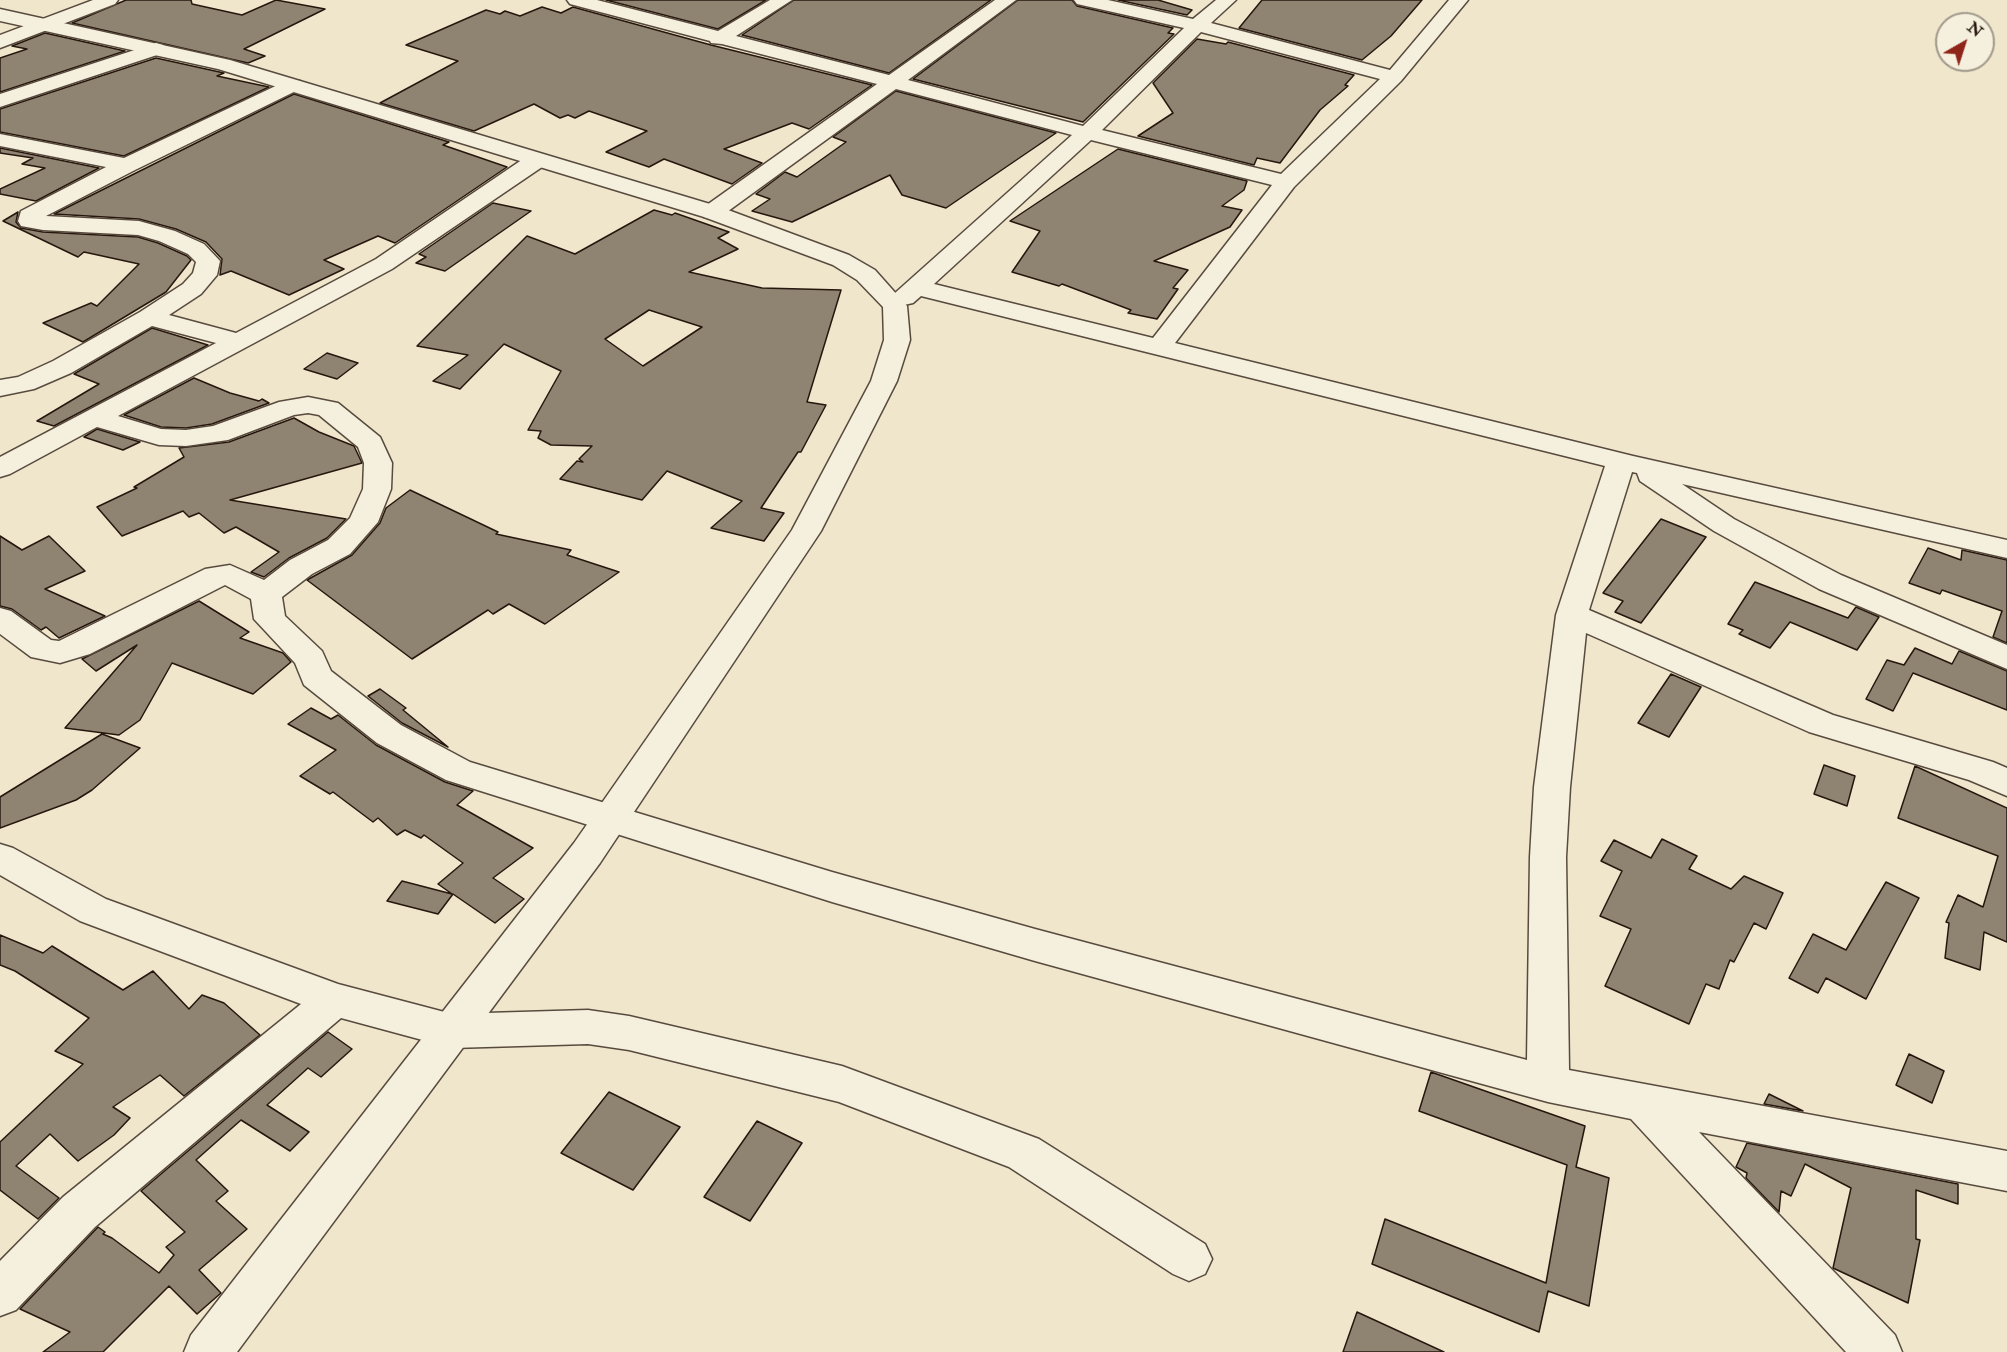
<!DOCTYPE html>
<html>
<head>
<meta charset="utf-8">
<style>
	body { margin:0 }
	#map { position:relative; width:2007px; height:1352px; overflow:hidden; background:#efe6cc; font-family:"IM FELL Double Pica",serif }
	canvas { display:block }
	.north { position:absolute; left:1935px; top:12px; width:60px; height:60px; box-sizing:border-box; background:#f5efde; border:2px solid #a2998b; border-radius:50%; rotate:39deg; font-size:16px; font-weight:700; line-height:24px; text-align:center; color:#26170e }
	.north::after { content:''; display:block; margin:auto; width:21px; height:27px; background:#8f2418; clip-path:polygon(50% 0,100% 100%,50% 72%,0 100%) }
</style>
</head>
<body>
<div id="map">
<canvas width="2007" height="1352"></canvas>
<div class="north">N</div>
</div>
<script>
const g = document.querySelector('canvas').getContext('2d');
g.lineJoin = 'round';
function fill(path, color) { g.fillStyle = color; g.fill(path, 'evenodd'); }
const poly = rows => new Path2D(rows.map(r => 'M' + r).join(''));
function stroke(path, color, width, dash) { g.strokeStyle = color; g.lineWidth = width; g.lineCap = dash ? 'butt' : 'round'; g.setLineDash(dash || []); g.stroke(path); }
const building = poly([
	[126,0,191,0,192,4,242,15,276,0,325,9,244,49,265,56,248,63,72,23,126,0],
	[606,0,766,0,718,29,606,0],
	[794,0,991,0,889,73,742,35,794,0],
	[1018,0,1072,0,1077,6,1173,28,1168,33,1174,34,1083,122,913,79,1018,0],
	[1118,0,1158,0,1192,10,1187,15,1118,0],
	[1262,0,1422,0,1391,36,1362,60,1239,28,1262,0],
	[542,7,561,13,573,7,711,45,872,85,809,129,792,123,724,149,762,163,732,184,664,159,649,167,606,152,647,131,589,111,575,118,568,115,560,118,534,104,474,131,380,103,458,61,406,45,486,10,500,14,505,11,520,16,542,7],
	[45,33,125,51,0,92,0,58,27,49,12,46,45,33],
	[1197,39,1226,44,1228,42,1354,75,1345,85,1348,86,1320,110,1280,163,1257,158,1254,165,1138,136,1173,113,1153,83,1197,39],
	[156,58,224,73,217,76,269,87,124,156,0,132,0,109,156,58],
	[896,91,1056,133,946,208,902,195,890,175,792,222,752,211,770,199,756,194,785,172,797,177,846,142,833,137,896,91],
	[294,94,449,142,443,145,507,167,395,243,378,236,324,260,344,269,289,295,231,271,220,275,222,259,206,242,176,229,139,219,54,214,294,94],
	[0,148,99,168,36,201,0,194,0,189,45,168,22,164,33,158,0,153,0,148],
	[1118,149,1247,181,1244,190,1222,206,1242,210,1230,227,1154,261,1188,270,1173,288,1178,289,1157,319,1128,313,1131,310,1062,284,1059,286,1012,272,1040,231,1010,221,1118,149],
	[493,203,531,211,445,271,416,263,426,257,419,254,493,203],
	[654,210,672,215,675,213,729,232,718,238,738,249,689,272,762,288,841,290,807,402,826,405,801,452,798,452,761,508,784,513,764,541,711,528,742,501,667,471,642,500,560,479,577,461,583,462,579,459,592,446,551,445,538,438,541,431,528,430,561,371,504,344,460,389,433,381,468,355,417,346,527,236,575,254,654,210],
	[649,310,702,327,643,366,605,339,649,310],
	[18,212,16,222,21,228,43,232,138,237,158,243,187,256,191,260,166,292,83,342,43,323,91,303,97,306,139,264,84,252,78,257,3,221,18,212],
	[152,328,208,345,54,426,37,421,99,384,74,374,152,328],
	[327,353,358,363,337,379,304,369,327,353],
	[194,378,230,393,259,401,262,399,269,403,212,424,186,428,161,427,124,415,194,378],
	[294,418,319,432,354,446,362,463,230,500,346,519,327,538,289,558,264,577,251,572,279,552,236,527,224,533,199,513,189,517,183,511,122,536,97,507,137,488,134,487,184,457,179,448,229,442,294,418],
	[97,429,140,442,123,450,84,437,97,429],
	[410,490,498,532,496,534,571,550,567,555,619,572,545,624,509,604,493,614,488,610,412,659,307,580,352,555,380,523,386,508,410,490],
	[1661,519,1706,537,1641,623,1615,612,1623,601,1603,593,1661,519],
	[0,536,22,550,49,536,85,571,45,589,105,616,59,638,46,627,41,630,12,609,0,606,0,536],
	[1928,548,1961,560,1962,550,2007,560,2007,643,1993,637,2002,611,1942,590,1940,594,1909,583,1928,548],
	[1755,582,1848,618,1856,607,1879,617,1857,650,1790,622,1770,648,1739,634,1743,630,1728,624,1755,582],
	[199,601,249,632,240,638,283,653,291,662,253,694,172,663,140,720,119,735,65,728,137,645,96,671,82,659,199,601],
	[1915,648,1952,664,1959,651,2007,671,2007,710,1913,673,1893,711,1866,699,1887,660,1904,665,1915,648],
	[1671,674,1701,687,1669,737,1638,723,1671,674],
	[380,689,406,708,403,710,448,747,402,723,368,696,380,689],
	[311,708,331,719,338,715,376,745,445,782,473,791,457,805,533,848,493,878,524,899,495,923,453,894,438,914,387,901,402,881,452,894,438,884,463,863,424,835,421,838,405,830,397,835,378,818,373,822,333,792,330,794,300,776,336,750,288,724,311,708],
	[102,734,140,748,92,790,76,800,0,828,0,797,102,734],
	[1824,765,1855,776,1847,806,1814,794,1824,765],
	[1915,766,2007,808,2007,942,1984,932,1980,970,1945,958,1949,923,1946,922,1958,895,1983,907,1998,856,1898,818,1915,766],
	[1662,839,1697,856,1689,869,1731,889,1744,876,1783,893,1766,929,1754,923,1734,962,1730,960,1719,989,1706,984,1689,1024,1605,986,1631,929,1600,916,1622,871,1601,861,1614,840,1651,858,1662,839],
	[1886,882,1919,898,1866,999,1826,978,1818,993,1789,978,1813,934,1846,950,1886,882],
	[0,935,43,953,52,946,123,990,153,971,189,1009,202,995,224,1003,260,1035,184,1096,160,1075,113,1107,130,1118,114,1135,78,1161,50,1134,16,1166,59,1198,38,1219,0,1190,0,1142,83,1064,55,1051,89,1018,15,971,0,965,0,935],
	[328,1032,352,1049,321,1077,308,1068,267,1105,309,1132,290,1151,241,1120,196,1160,228,1191,216,1201,247,1229,199,1270,221,1293,197,1314,169,1286,103,1352,43,1352,70,1332,20,1309,98,1227,105,1232,103,1234,112,1238,159,1273,174,1255,166,1247,185,1232,141,1191,328,1032],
	[1909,1054,1944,1071,1932,1103,1896,1085,1909,1054],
	[1431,1072,1585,1126,1576,1167,1609,1178,1589,1306,1548,1291,1539,1332,1372,1264,1385,1219,1546,1283,1567,1165,1419,1111,1431,1072],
	[609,1092,680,1127,633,1190,561,1153,609,1092],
	[1769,1094,1803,1111,1764,1104,1769,1094],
	[757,1121,802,1143,750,1221,704,1197,757,1121],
	[1747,1143,1958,1184,1958,1204,1916,1190,1916,1239,1920,1240,1908,1303,1833,1268,1851,1188,1805,1164,1791,1196,1781,1191,1779,1212,1746,1178,1747,1173,1736,1167,1747,1143],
	[1357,1312,1444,1352,1343,1352,1357,1312]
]);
const minor = poly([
	[93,0,118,0,115,4,0,48,0,35,93,0],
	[567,0,597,0,718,31,770,0,792,0,736,36,889,75,995,0,1016,0,908,80,1083,126,1184,28,1077,4,1074,0,1108,0,1193,19,1216,0,1236,0,1211,23,1390,70,1449,0,1468,0,1401,81,1294,187,1175,343,1633,456,2007,540,2007,558,1682,484,1734,519,1841,575,2007,645,2007,669,1819,589,1714,531,1640,481,1637,473,1632,472,1589,610,1833,715,1993,762,2007,768,2007,796,1969,780,1809,732,1586,633,1570,787,1566,857,1569,1070,2007,1151,2007,1191,1699,1132,1895,1335,1902,1352,1846,1352,1631,1119,1548,1102,1035,961,832,902,446,780,377,743,304,685,295,663,254,619,251,599,225,585,90,654,60,663,31,657,0,634,0,608,11,611,51,640,59,641,205,569,230,565,264,580,290,560,328,540,350,518,363,489,364,463,358,447,319,415,308,413,294,415,228,440,186,446,159,445,97,427,10,474,0,477,0,457,216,343,152,326,71,373,34,389,0,396,0,380,18,377,53,361,140,312,183,284,193,273,196,262,188,254,159,241,138,235,43,230,21,226,18,221,21,211,106,167,0,146,0,134,124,158,286,81,300,81,303,85,300,89,135,170,46,216,139,221,175,231,204,244,220,261,217,275,201,294,169,315,236,333,376,259,529,155,537,154,545,155,548,160,545,165,392,269,118,416,161,429,186,430,213,426,279,402,308,397,338,403,380,437,392,463,391,489,378,522,350,554,312,574,282,597,285,616,322,651,331,671,401,725,470,762,832,872,1035,929,1527,1060,1530,857,1534,787,1556,615,1605,466,921,296,913,303,904,305,895,303,892,298,895,293,1072,135,896,89,720,217,712,219,704,217,701,212,704,207,877,84,722,44,711,43,710,41,570,4,567,0],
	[1201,32,1380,79,1281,174,1102,130,1201,32],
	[1091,140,1272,185,1153,338,934,284,1091,140],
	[156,43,163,45,166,49,163,53,0,107,0,94,156,43],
	[0,844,13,848,106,899,338,984,452,1014,588,1010,629,1016,842,1066,1039,1139,1205,1244,1212,1259,1205,1274,1189,1281,1173,1274,1009,1167,839,1102,629,1050,588,1044,452,1048,341,1018,95,1227,16,1310,0,1316,0,1261,63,1197,301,1004,80,921,0,875,0,844]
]);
const tertiary = poly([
	[0,9,230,60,720,207,849,255,875,270,907,306,910,340,897,381,821,531,600,863,237,1352,184,1352,191,1335,574,843,792,530,871,381,884,340,883,307,857,280,833,265,704,217,218,69,0,21,0,9]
]);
fill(building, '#8f8371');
stroke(building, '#26170e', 1.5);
stroke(minor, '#584b3e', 3);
stroke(tertiary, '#584b3e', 3);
fill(minor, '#f5efde');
fill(tertiary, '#f5efde');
</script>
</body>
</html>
